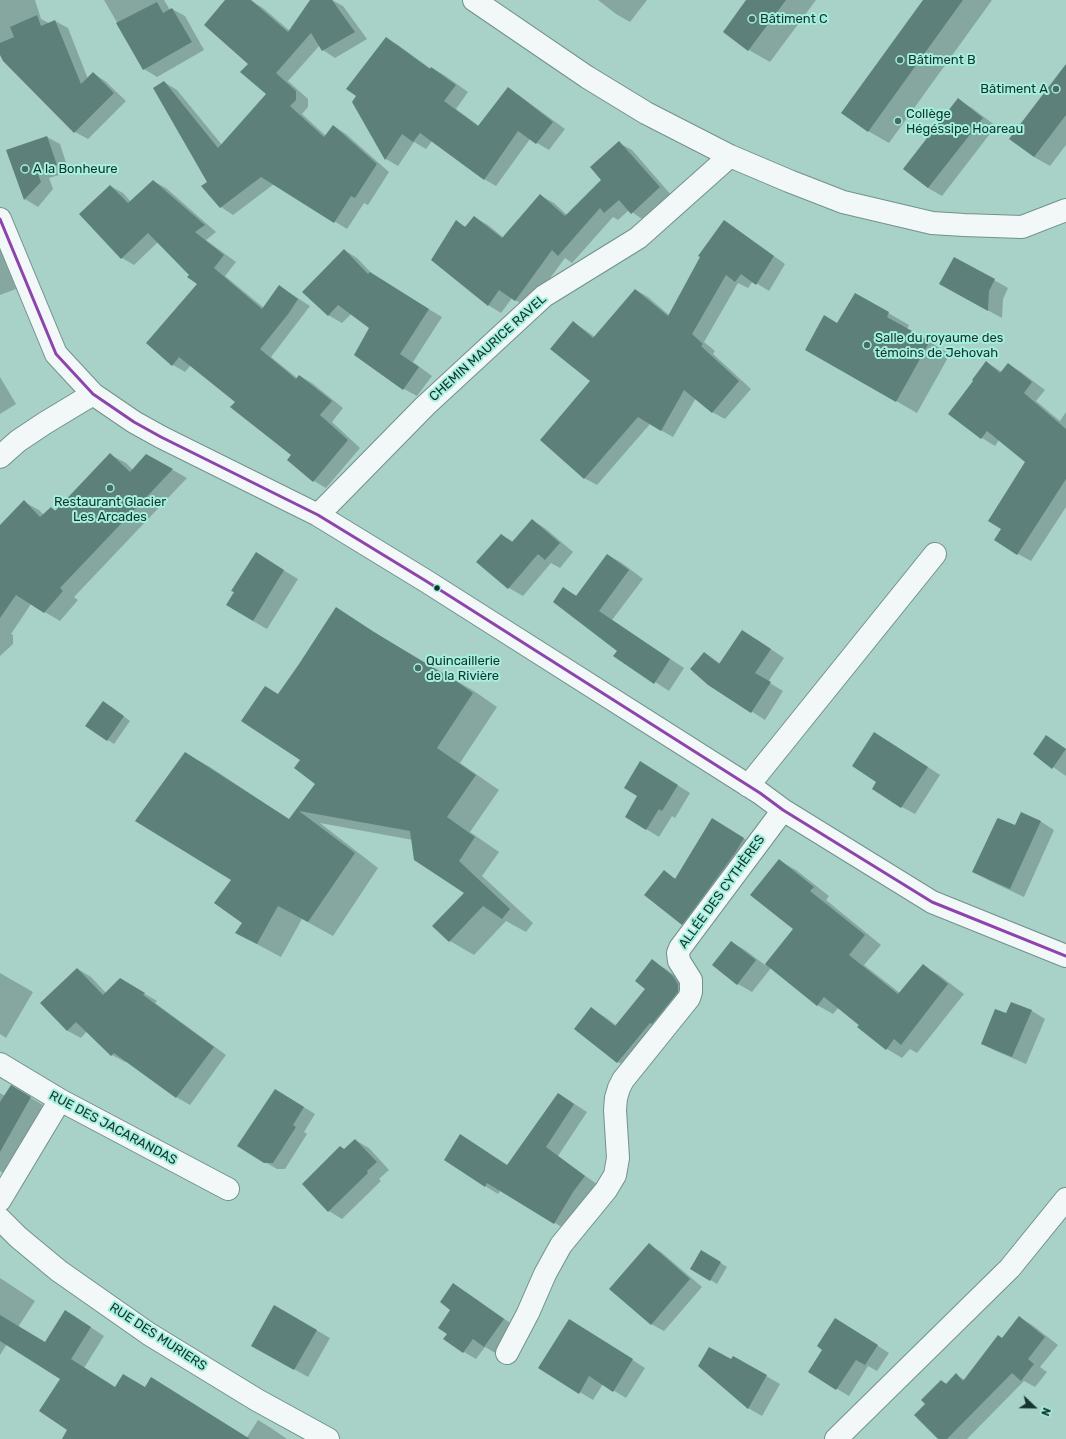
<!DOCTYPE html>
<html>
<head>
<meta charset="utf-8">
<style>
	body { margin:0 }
	#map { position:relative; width:1066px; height:1439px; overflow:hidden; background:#a8d1c8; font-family:Rubik,sans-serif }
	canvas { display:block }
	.north { position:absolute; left:1014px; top:1387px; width:40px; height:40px; -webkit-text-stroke:3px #a4efde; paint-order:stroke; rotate:112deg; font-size:11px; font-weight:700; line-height:16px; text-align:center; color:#15342e }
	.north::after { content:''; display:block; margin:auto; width:14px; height:18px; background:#15342e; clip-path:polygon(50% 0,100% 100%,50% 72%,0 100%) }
</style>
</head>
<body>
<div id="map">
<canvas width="1066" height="1439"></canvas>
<div class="north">N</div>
</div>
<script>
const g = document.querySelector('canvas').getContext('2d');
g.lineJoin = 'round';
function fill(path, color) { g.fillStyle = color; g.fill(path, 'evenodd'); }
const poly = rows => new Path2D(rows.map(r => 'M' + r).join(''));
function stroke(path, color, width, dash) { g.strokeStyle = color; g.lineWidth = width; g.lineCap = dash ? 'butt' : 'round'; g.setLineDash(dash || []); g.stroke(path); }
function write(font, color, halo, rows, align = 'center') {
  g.font = font + ' Rubik,sans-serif'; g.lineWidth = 4; g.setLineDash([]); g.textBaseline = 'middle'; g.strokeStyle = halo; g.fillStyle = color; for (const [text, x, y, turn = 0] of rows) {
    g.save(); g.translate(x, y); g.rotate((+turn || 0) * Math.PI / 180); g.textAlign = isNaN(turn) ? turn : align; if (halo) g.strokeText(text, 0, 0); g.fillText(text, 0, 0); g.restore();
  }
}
const shadow = poly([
	[0,0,35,0,41,19,49,23,55,21,68,28,88,79,93,73,105,81,126,101,88,139,75,132,0,52],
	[104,0,164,0,170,10,172,9,185,16,204,50,157,77,144,69],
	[226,0,250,0,263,8,290,31,311,0,332,0,343,6,367,39,335,58,323,50,320,45,288,81,308,99,308,107,302,114,326,136,334,126,346,134,389,172,368,205,364,203,347,229,274,184,233,215,221,207,208,182,164,82,177,90,222,145,267,94,249,64],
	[598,0,647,0,630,22,616,14],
	[748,0,816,0,770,62,749,50,724,32],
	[924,0,992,0,889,143,868,131],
	[386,38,398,45,431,69,432,68,444,75,468,92,456,109,479,126,508,89,520,96,565,129,549,150,530,139,496,186,484,179,432,141,426,149,414,142,398,166,386,159,353,102,358,96],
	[1066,65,1066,145,1050,166,1034,157,1010,138],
	[958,100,972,108,996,126,942,196,928,188,904,168],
	[47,137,60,144,69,172,49,178,53,189,38,207,25,199,7,150],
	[619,143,632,150,672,196,645,221,629,210,618,220,613,217,572,263,565,258,528,308,512,298,501,313,488,305,456,222,466,227,474,217,488,225,504,238,541,196,554,203,567,215,603,180],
	[153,181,166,188,216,232,206,240,236,262,225,276,264,308,279,286,310,306,271,357,297,378,300,376,312,383,343,408,332,422,360,448,326,488,314,481,293,455,236,402,191,365,185,372,173,365,198,284,158,242,134,265,122,258,110,186,123,193,131,202],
	[724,221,736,229,785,264,769,291,753,281,748,288,738,283,704,342,715,351,713,354,751,389,725,419,712,412,696,398,673,437,650,424,597,485,584,478,591,381,573,322,585,330,595,337,636,290,648,297,669,315],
	[0,249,16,289,0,295],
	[344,250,357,258,376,278,442,317,413,362,432,376,417,396,404,389,356,355,371,328,351,314,342,323,328,315],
	[994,280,1008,288,1003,299,1002,318,954,292],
	[855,294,909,325,907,329,950,354,917,413,806,349,838,324],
	[986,362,1002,372,1008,364,1021,372,1045,390,1036,401,1060,421,1066,412,1066,507,1031,561,1018,554,1002,529,1026,462,999,440,995,446,982,438,950,414,975,381],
	[0,377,16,404,0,414],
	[111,455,126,463,133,470,146,455,187,478,74,597,78,600,60,621,31,604,11,634,13,635,13,644,0,656,0,526,24,502,39,510,44,515,51,508,57,511],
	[532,520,546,529,573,552,560,568,551,563,523,596,509,588,501,535,514,542],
	[608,555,622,563,643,579,612,620,684,668,669,691,615,656,618,651,564,589,577,596],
	[270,562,298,579,267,629,253,621],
	[337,609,398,647,474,691,497,707,460,763,499,790,470,832,499,852,482,876,533,923,526,932,506,921,474,955,450,941,465,893,413,840,320,823,378,868,333,936,302,919,281,957,236,933,244,923,233,880,185,753,210,767,290,820,317,784,301,760,279,695],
	[756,639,784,658,768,682,783,691,765,720,709,684,705,653,721,664],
	[110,706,130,721,114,744,108,740],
	[888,741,940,775,915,814,902,807,878,782],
	[1060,745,1066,749,1066,776,1034,754],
	[653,770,690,793,675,818,672,816,659,837,646,829,638,796],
	[1040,821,1054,830,1024,897,988,880,974,872,1016,826],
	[726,828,758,847,696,932,682,924,664,872,676,879],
	[780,861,796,870,829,896,826,900,881,945,864,965,900,993,923,966,939,975,964,994,917,1053,910,1049,902,1058,887,1049,838,1008,833,1014,817,1005,771,968,752,992,738,984,713,965,731,942,745,950,765,965,795,929],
	[652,961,666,969,687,985,632,1070,618,1062,576,1029,591,1009,605,1017,617,1026,647,989],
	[78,969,91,977,106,993,133,987,157,1001,155,1003,226,1055,190,1105,176,1097,127,1061,125,1062,112,1055,87,1031,81,1038,68,1031,42,1003],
	[0,973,33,992,6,1038,0,1034],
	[1032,1011,1045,1019,1026,1064,996,1051,982,1044,1007,1014],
	[12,1087,43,1105,5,1174,0,1171,0,1093,5,1096],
	[559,1094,587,1112,558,1156,598,1185,568,1231,501,1190,498,1194,485,1186,445,1160,508,1166],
	[286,1096,315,1114,304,1132,307,1134,285,1169,277,1169,265,1162],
	[355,1140,369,1148,389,1170,379,1179,381,1181,342,1219,329,1211,345,1150],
	[649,1245,661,1252,702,1287,664,1331,651,1324],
	[702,1251,727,1267,717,1284,691,1268],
	[0,1278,35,1301,18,1327,46,1343,78,1319,104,1336,84,1368,116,1388,146,1389,213,1439,63,1439,69,1430,61,1379,7,1344,0,1355],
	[466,1292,516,1327,497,1354,485,1347,476,1359,464,1352,448,1334],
	[275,1306,330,1338,308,1377,252,1345],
	[1019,1317,1032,1325,1058,1345,1040,1367,1047,1372,1035,1387,1024,1381,967,1439,939,1439,927,1404,941,1381,947,1384,956,1375,965,1380,1003,1339],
	[836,1319,889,1353,877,1371,868,1366,849,1396,809,1372,823,1350],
	[570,1320,645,1368,626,1398,603,1384,593,1400,540,1368],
	[733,1357,780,1384,762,1416,748,1408,731,1361],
	[258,1420,271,1428,287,1439,246,1439]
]);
const building = poly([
	[225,0,251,0,288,32,310,0,332,0,355,32,322,51,311,33,276,73,296,91,296,100,290,106,324,137,333,125,377,164,355,198,351,196,334,223,261,177,220,208,201,186,207,182,153,88,164,81,218,148,266,94,240,72,248,64,204,25],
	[746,0,786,0,748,51,723,32],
	[923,0,963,0,868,132,841,113],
	[157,2,163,13,172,8,192,42,143,70,116,23],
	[37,15,41,26,55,20,81,84,93,72,114,93,74,133,3,61,0,55,0,43,14,37,10,27],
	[386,37,430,69,431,67,456,85,444,101,478,126,508,87,553,122,536,144,518,131,484,180,420,133,413,142,402,134,385,160,352,102,356,96,346,89],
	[1066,64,1066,115,1034,157,1009,139],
	[958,98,983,118,928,188,903,169],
	[47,136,57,165,37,171,41,182,24,200,6,150],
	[619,141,660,187,631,214,619,200,604,213,600,208,558,256,552,250,515,301,499,290,488,306,431,260,456,220,465,227,474,216,502,238,540,194,565,216,601,180,590,167],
	[153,180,205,225,195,232,224,255,214,268,262,309,279,285,298,299,289,313,260,349,296,379,299,375,332,401,320,415,348,440,313,482,287,460,291,455,230,407,235,402,179,357,172,366,146,343,197,284,187,277,189,275,148,233,121,259,79,214,110,185,128,203],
	[724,220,774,256,756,285,741,274,735,282,726,275,692,334,703,344,701,346,739,381,712,413,684,390,661,431,638,417,584,479,540,440,590,381,550,349,573,321,593,338,635,289,668,316,700,257,698,256],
	[344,249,368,274,370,272,429,309,400,354,419,367,403,390,354,355,369,328,338,305,328,316,302,292],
	[954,257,995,279,989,291,988,311,939,284],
	[855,293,889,312,887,317,930,341,896,402,805,350,824,315,837,323],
	[986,361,1000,373,1008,363,1032,382,1024,393,1066,429,1066,479,1017,555,994,540,1001,529,988,521,1025,462,987,431,981,439,948,414,973,381,972,380],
	[110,453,130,472,146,454,173,469,60,588,63,591,44,613,16,595,0,618,0,525,24,500,40,517,51,507,55,511],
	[532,519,560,543,545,560,538,554,508,589,476,562,501,534,512,542],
	[256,552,284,570,253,621,226,605,234,592,231,591],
	[607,554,629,570,599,611,670,659,654,684,613,656,617,651,553,602,563,587,576,596],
	[336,607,374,632,447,676,449,676,473,693,437,748,476,775,447,817,475,837,459,861,510,909,502,919,483,906,449,942,432,926,464,893,414,860,410,831,299,811,355,853,308,922,278,906,257,944,235,933,242,923,214,903,231,880,135,821,185,752,289,819,315,784,294,768,300,760,241,721,265,686,278,694,299,664],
	[742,630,771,649,755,673,771,682,751,713,708,685,690,669,704,652,719,664],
	[103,701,124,716,107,741,85,726],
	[874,732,928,767,901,808,872,789,876,782,852,766],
	[1046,735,1066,749,1052,769,1033,754],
	[640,761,678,785,662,811,659,809,646,830,625,817,637,796,624,788],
	[1021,812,1041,821,1010,889,972,872,997,819,998,818,1015,825],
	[712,818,744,838,735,853,682,925,644,895,664,870,675,879],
	[779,859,814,887,810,891,865,935,849,955,898,994,923,964,948,984,901,1045,894,1039,886,1050,857,1027,859,1025,824,997,817,1006,765,964,793,929,750,895],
	[731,941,756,960,737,985,712,965],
	[652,959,673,976,678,984,678,992,652,1024,650,1023,617,1063,574,1029,591,1007,615,1026,645,989,635,981],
	[77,968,103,995,120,978,145,993,143,995,214,1047,176,1098,114,1053,111,1056,76,1022,67,1031,40,1003],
	[1011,1002,1032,1010,1012,1057,981,1044,995,1009,1006,1013],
	[11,1085,31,1097,0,1152,0,1102],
	[275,1089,304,1107,293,1125,296,1127,273,1163,264,1163,237,1146],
	[558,1093,574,1104,546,1147,585,1176,573,1192,554,1224,487,1183,485,1187,444,1160,460,1134,507,1165],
	[355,1139,377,1162,367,1171,368,1173,328,1212,302,1184,340,1146,344,1149],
	[649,1243,690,1279,651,1325,609,1289],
	[701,1250,721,1262,710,1281,690,1269],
	[453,1283,504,1319,484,1347,473,1339,463,1353,443,1339,447,1334,438,1328,450,1310,440,1302],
	[274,1305,317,1330,294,1370,251,1346],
	[65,1310,91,1327,71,1359,115,1387,123,1374,145,1387,151,1377,250,1439,62,1439,67,1430,39,1411,60,1379,0,1341,0,1315,45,1342],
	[1019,1316,1045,1337,1028,1359,1034,1364,1021,1381,1012,1373,947,1439,938,1439,914,1415,925,1404,921,1400,941,1380,946,1384,956,1373,963,1381,998,1335,1002,1338],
	[835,1318,878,1345,865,1365,856,1360,836,1390,808,1372,822,1350,817,1346],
	[569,1319,633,1359,613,1392,589,1376,579,1394,538,1368],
	[709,1347,731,1359,733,1356,767,1375,748,1409,698,1366]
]);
const minor = poly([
	[474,0,587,77,646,113,730,156,789,181,843,202,932,223,964,225,1022,227,1066,210],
	[0,219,56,354,93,394,134,422,161,437,318,515,426,581,760,793,783,810,932,902,1066,956],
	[0,457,18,441,45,423,93,394],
	[318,515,425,406,544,296,638,238,730,156],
	[748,786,935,554],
	[0,1064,60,1100,228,1189],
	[0,1200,60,1100],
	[0,1219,18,1237,59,1271,149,1334,257,1400,328,1439],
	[507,1353,528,1313,545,1274,561,1245,606,1190,615,1175,618,1158,615,1110,616,1098,619,1088,623,1080,689,998,691,992,691,980,679,961,678,953,680,948,783,810],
	[836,1439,1010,1268,1066,1199]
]);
const bus1 = poly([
	[0,219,56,354,93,394,134,422,161,437,318,515,426,581,760,793,783,810,932,902,1066,956]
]);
const markers = [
	[752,19,4,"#486b64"],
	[900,60,4,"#486b64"],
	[1056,89,4,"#486b64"],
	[898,121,4,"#486b64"],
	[25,169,4,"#486b64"],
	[867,345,4,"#486b64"],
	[110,488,4,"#486b64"],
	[437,588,3.5,"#15342e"],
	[418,668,4,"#486b64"]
];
const poiNames = [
	["Bâtiment C",760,19],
	["Bâtiment B",908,60],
	["Bâtiment A",1048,89,"right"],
	["Collège",906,114],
	["Hégéssipe Hoareau",906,129],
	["A la Bonheure",33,169],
	["Salle du royaume des",875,338],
	["témoins de Jehovah",875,353],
	["Restaurant Glacier",110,502,"center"],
	["Les Arcades",110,517,"center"],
	["Quincaillerie",426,661],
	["de la Rivière",426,676]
];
const streetNames = [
	["CHEMIN MAURICE RAVEL",488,348,-42],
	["ALLÉE DES CYTHÈRES",722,892,-54],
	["RUE DES JACARANDAS",113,1128,28],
	["RUE DES MURIERS",158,1337,33]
];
fill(shadow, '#0003');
fill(building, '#5d817a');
stroke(minor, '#71928b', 24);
stroke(minor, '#f2f8f7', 22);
stroke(bus1, '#8e44ad', 3);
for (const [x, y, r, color] of markers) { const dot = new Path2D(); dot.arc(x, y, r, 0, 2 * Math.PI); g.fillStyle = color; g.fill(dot); stroke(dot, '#a4efde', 1.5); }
write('13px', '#15342e', '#a4efde', poiNames, 'left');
write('13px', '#15342e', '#a4efde', streetNames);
</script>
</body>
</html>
